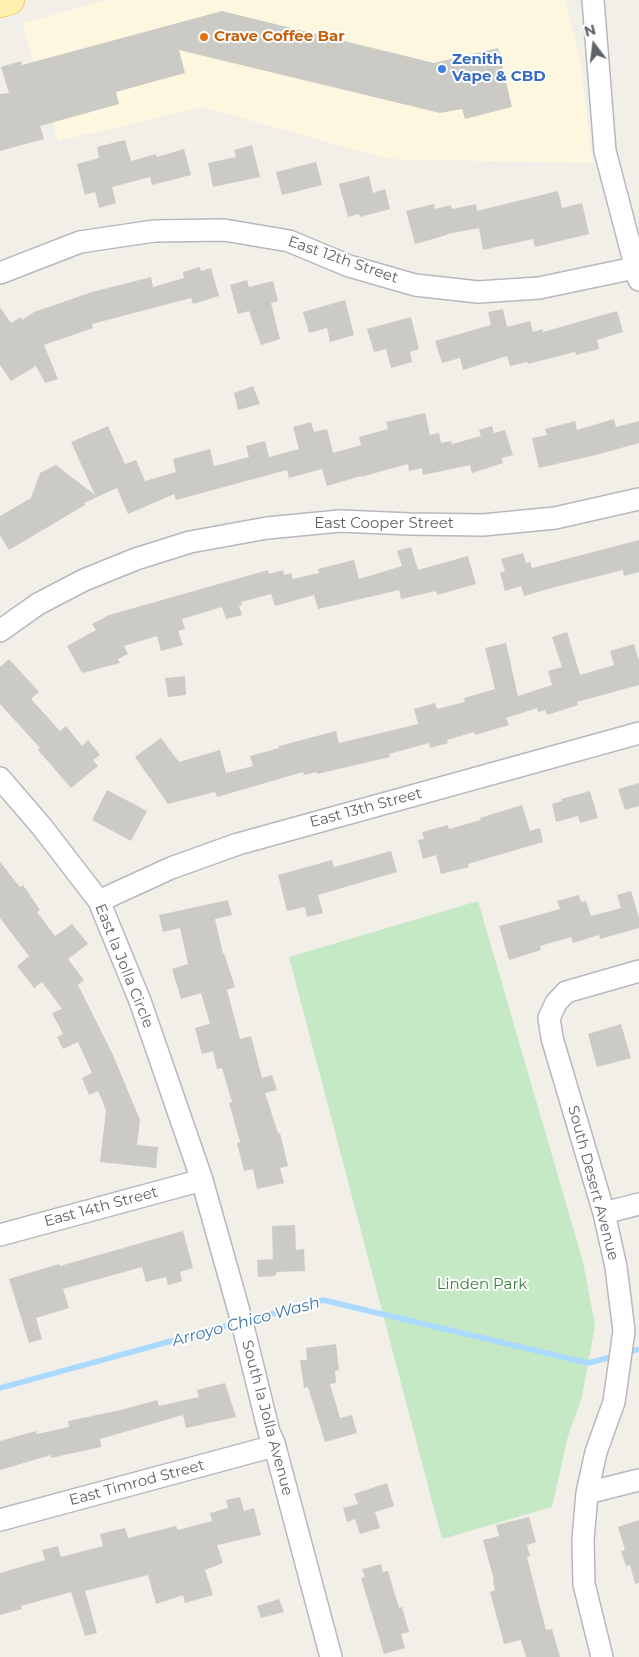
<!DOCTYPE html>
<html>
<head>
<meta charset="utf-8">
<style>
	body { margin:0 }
	#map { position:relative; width:639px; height:1657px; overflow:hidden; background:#f1efe8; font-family:Montserrat,sans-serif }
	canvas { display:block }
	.north { position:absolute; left:569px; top:20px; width:50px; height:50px; -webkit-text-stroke:4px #fff; paint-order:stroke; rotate:345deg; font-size:14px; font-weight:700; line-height:20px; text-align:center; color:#5f6368 }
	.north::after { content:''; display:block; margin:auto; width:18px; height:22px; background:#5f6368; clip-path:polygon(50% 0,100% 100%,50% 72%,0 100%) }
</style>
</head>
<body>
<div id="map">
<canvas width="639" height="1657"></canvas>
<div class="north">N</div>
</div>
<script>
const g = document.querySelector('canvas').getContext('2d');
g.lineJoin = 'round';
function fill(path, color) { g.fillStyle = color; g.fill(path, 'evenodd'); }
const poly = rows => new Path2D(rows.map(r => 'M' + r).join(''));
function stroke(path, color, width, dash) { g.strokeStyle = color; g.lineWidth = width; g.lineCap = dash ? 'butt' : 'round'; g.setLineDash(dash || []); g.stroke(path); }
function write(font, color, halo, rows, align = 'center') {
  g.font = font + ' Montserrat,sans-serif'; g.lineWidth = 4; g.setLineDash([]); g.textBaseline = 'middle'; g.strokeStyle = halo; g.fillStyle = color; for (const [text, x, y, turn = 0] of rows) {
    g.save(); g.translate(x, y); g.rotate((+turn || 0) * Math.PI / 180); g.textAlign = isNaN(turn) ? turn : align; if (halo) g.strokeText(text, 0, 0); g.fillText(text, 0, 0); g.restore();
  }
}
const commercial = poly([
	[109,0,565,0,579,55,593,163,388,159,203,107,58,141,22,23]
]);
const green = poly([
	[478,901,583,1262,595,1325,582,1397,568,1436,552,1507,442,1539,289,957]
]);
const stream = poly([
	[246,1321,323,1300,588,1363,615,1356],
	[627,1353,639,1349],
	[0,1388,237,1323]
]);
const building = poly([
	[222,11,434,63,498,48,512,107,465,119,462,109,440,113,179,50,185,73,116,92,119,104,40,126,44,139,0,151,0,94,9,93,1,67,21,61,22,65],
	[125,140,131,161,156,154,157,157,184,149,191,175,152,185,150,177,112,187,116,203,99,208,95,192,85,195,77,164,99,158,97,147],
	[252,145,260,177,213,187,208,163,236,157,234,150],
	[316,162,322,185,282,195,276,172],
	[369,176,373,193,385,189,390,209,360,217,359,214,348,217,339,184],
	[558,191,562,208,582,203,589,234,535,247,533,239,483,250,479,228,447,234,447,235,415,244,406,211,434,204,435,209,451,205,452,209,476,204,477,211],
	[200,267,201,271,211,268,219,296,193,304,191,298,92,324,93,328,44,345,58,379,45,383,36,366,11,381,0,365,0,307,11,323,21,317,22,320,34,312,92,292,151,277,153,287,184,278,183,272],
	[247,280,249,287,273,281,278,301,271,303,280,339,261,345,249,311,238,314,230,285],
	[345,300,354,335,330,342,327,328,309,333,303,312],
	[503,309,507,327,530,321,533,332,543,329,543,332,617,311,623,332,597,340,599,349,576,355,575,352,528,364,527,362,510,366,507,356,463,370,460,358,442,363,435,341,491,325,488,312],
	[411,317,419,349,410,352,412,362,391,368,386,349,374,352,367,329],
	[253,386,260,404,238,410,234,393],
	[425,413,430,435,439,433,441,443,451,441,452,444,481,436,479,430,492,426,494,433,505,430,513,455,502,458,503,463,472,473,470,465,423,475,422,468,409,471,408,464,361,477,361,476,327,486,322,469,289,478,287,470,176,500,174,494,128,514,117,488,84,503,85,505,9,550,0,535,0,516,31,498,40,473,56,465,95,495,71,442,108,426,125,464,136,460,145,481,176,472,173,459,210,449,214,466,249,457,246,446,265,441,269,457,299,449,293,427,311,422,314,432,327,429,333,453,361,445,359,437,388,429,386,422],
	[614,419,616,427,639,421,639,443,596,455,539,468,532,438,547,435,545,429,575,421,577,430],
	[639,540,639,572,624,576,623,570,555,587,524,596,521,586,505,591,500,573,505,571,501,559,523,553,526,563,530,562,532,568],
	[411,547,418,570,468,556,476,584,437,595,436,591,401,599,399,590,318,609,314,595,275,606,271,594,241,602,242,605,239,606,242,615,226,619,222,607,182,619,185,629,178,631,183,645,161,651,157,636,124,646,128,654,118,659,120,663,82,673,67,646,96,630,92,624,109,615,268,570,269,574,283,570,284,575,291,573,293,579,319,573,318,569,354,560,359,579,402,566,397,551],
	[567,632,580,675,614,665,610,651,634,644,639,661,639,685,577,702,578,705,547,715,545,710,538,712,537,708,506,718,509,725,475,735,474,732,447,740,448,743,430,748,429,743,389,754,390,757,317,774,317,772,304,775,303,772,217,797,215,792,168,804,135,757,161,738,179,762,220,750,226,773,253,766,250,756,279,748,279,746,336,731,339,743,418,724,414,709,435,703,437,709,465,702,464,698,495,689,485,648,506,643,518,696,552,685,548,671,562,667,552,637],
	[9,659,39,692,31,699,60,731,66,726,82,746,88,740,100,755,93,760,98,766,71,788,38,750,40,748,0,704,0,667],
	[185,676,186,695,168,697,165,678],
	[639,783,639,806,625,810,618,789],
	[107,790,147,811,131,841,92,820],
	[590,791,598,818,580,823,578,816,556,822,552,804,562,801,561,799],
	[522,805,530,831,540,828,543,842,468,864,469,867,441,874,436,855,423,859,418,840,424,839,422,832,448,825,449,829,481,820,480,818],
	[391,851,397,872,318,895,323,913,307,917,305,907,287,911,278,875,332,860,334,867],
	[0,862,20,887,23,885,40,910,37,912,55,936,72,924,88,944,68,959,84,980,78,985,113,1055,140,1120,137,1145,158,1147,156,1168,100,1162,106,1110,98,1091,89,1095,82,1078,92,1073,78,1042,63,1049,57,1037,63,1034,52,1013,62,1009,42,982,34,988,17,966,29,956,0,918],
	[631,891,639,918,639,928,600,939,599,935,573,943,571,937,540,946,541,950,509,960,499,926,560,909,557,901,579,895,581,902,586,901,591,916,621,908,617,895],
	[228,900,232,915,215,919,223,954,224,953,235,987,227,990,230,1001,240,1039,251,1036,262,1078,272,1075,277,1090,265,1093,278,1133,280,1133,288,1166,280,1168,284,1183,257,1189,253,1169,244,1171,237,1143,240,1142,229,1103,232,1102,222,1068,217,1069,213,1051,202,1054,195,1028,210,1024,201,993,181,999,172,969,188,964,180,928,163,932,159,915],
	[621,1024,631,1058,597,1067,588,1034],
	[295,1225,296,1250,304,1249,305,1271,277,1272,275,1276,258,1277,257,1260,273,1259,272,1226],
	[183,1231,193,1268,180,1272,182,1281,168,1285,166,1277,146,1282,142,1267,63,1289,69,1308,36,1318,42,1339,29,1343,9,1279,59,1264,60,1266],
	[336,1344,339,1370,335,1371,336,1383,330,1384,340,1418,352,1415,357,1433,325,1442,308,1387,304,1388,300,1360,307,1360,306,1348],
	[225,1383,236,1417,186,1428,183,1415,100,1439,101,1447,51,1458,51,1455,0,1470,0,1441,36,1431,37,1434,69,1427,68,1421,121,1410,157,1400,159,1406,199,1397,197,1390],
	[387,1483,394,1506,375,1512,380,1528,360,1534,355,1519,347,1522,343,1508,358,1504,354,1494],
	[240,1497,244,1511,254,1508,261,1535,217,1545,223,1563,205,1570,213,1595,185,1603,183,1595,156,1604,148,1575,85,1591,97,1633,85,1636,71,1592,21,1606,22,1609,0,1615,0,1573,45,1560,42,1550,58,1546,61,1557,103,1546,100,1534,125,1528,128,1538,176,1526,178,1530,212,1521,210,1513,228,1508,226,1500],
	[529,1517,536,1542,527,1545,530,1556,527,1557,546,1630,552,1629,560,1657,526,1657,521,1640,504,1644,490,1592,495,1590,493,1581,494,1580,483,1540,499,1536,496,1525],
	[639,1520,639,1583,635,1584,630,1565,626,1566,621,1551,625,1550,618,1527],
	[381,1564,383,1572,388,1571,399,1608,402,1607,409,1632,401,1634,405,1648,384,1654,361,1578,365,1577,362,1569],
	[279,1599,284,1612,261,1618,257,1606]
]);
const minor = poly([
	[593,0,605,151,639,280],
	[0,273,80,242,154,231,224,230,289,241,349,266,415,285,478,292,539,288,639,267],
	[0,631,38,604,84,580,136,559,190,542,267,528,340,521,410,524,483,525,555,518,639,499],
	[0,778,42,827,99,901,140,1001,202,1180,242,1322,269,1432,274,1443,331,1657],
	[99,901,171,868,238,844,639,733],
	[604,1213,639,1204],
	[0,1235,202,1180],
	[587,1493,639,1480],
	[0,1520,274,1446],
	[602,1657,584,1584,583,1540,587,1493,596,1452,614,1402,624,1331,616,1267,604,1213,552,1038,549,1018,556,1003,566,992,639,971]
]);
const major = poly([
	[0,3,10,0]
]);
const markers = [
	[204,37,5,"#e8710a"],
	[442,69,5,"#3f7fe0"]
];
const foodNames = [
	["Crave Coffee Bar",214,37]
];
const shopNames = [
	["Zenith",452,60],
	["Vape & CBD",452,77]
];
const streetNames = [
	["East 12th Street",343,260,19],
	["East Cooper Street",384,524],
	["East 13th Street",366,808,-15],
	["East la Jolla Circle",124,966,68],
	["South Desert Avenue",593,1183,75],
	["East 14th Street",101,1207,-15],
	["South la Jolla Avenue",267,1418,75],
	["East Timrod Street",137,1483,-15]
];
const parkNames = [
	["Linden Park",482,1285]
];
const waterNames = [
	["Arroyo Chico Wash",246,1322,-15]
];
fill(commercial, '#fef7e0');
fill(green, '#c5e8c5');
stroke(stream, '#aadaff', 5.5);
fill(building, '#cccac5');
stroke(minor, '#b5b8bc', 24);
stroke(major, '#f2c960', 30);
stroke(minor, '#fff', 21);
stroke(major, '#fff2af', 28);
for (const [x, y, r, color] of markers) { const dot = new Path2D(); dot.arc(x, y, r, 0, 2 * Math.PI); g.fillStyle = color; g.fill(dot); stroke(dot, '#fff', 2); }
write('bold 15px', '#c56008', '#fff', foodNames, 'left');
write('bold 15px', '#366cbe', '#fff', shopNames, 'left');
write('15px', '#5f6368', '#fff', streetNames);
write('15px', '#348238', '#fff', parkNames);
write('italic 16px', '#4174aa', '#fff', waterNames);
</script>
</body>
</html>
